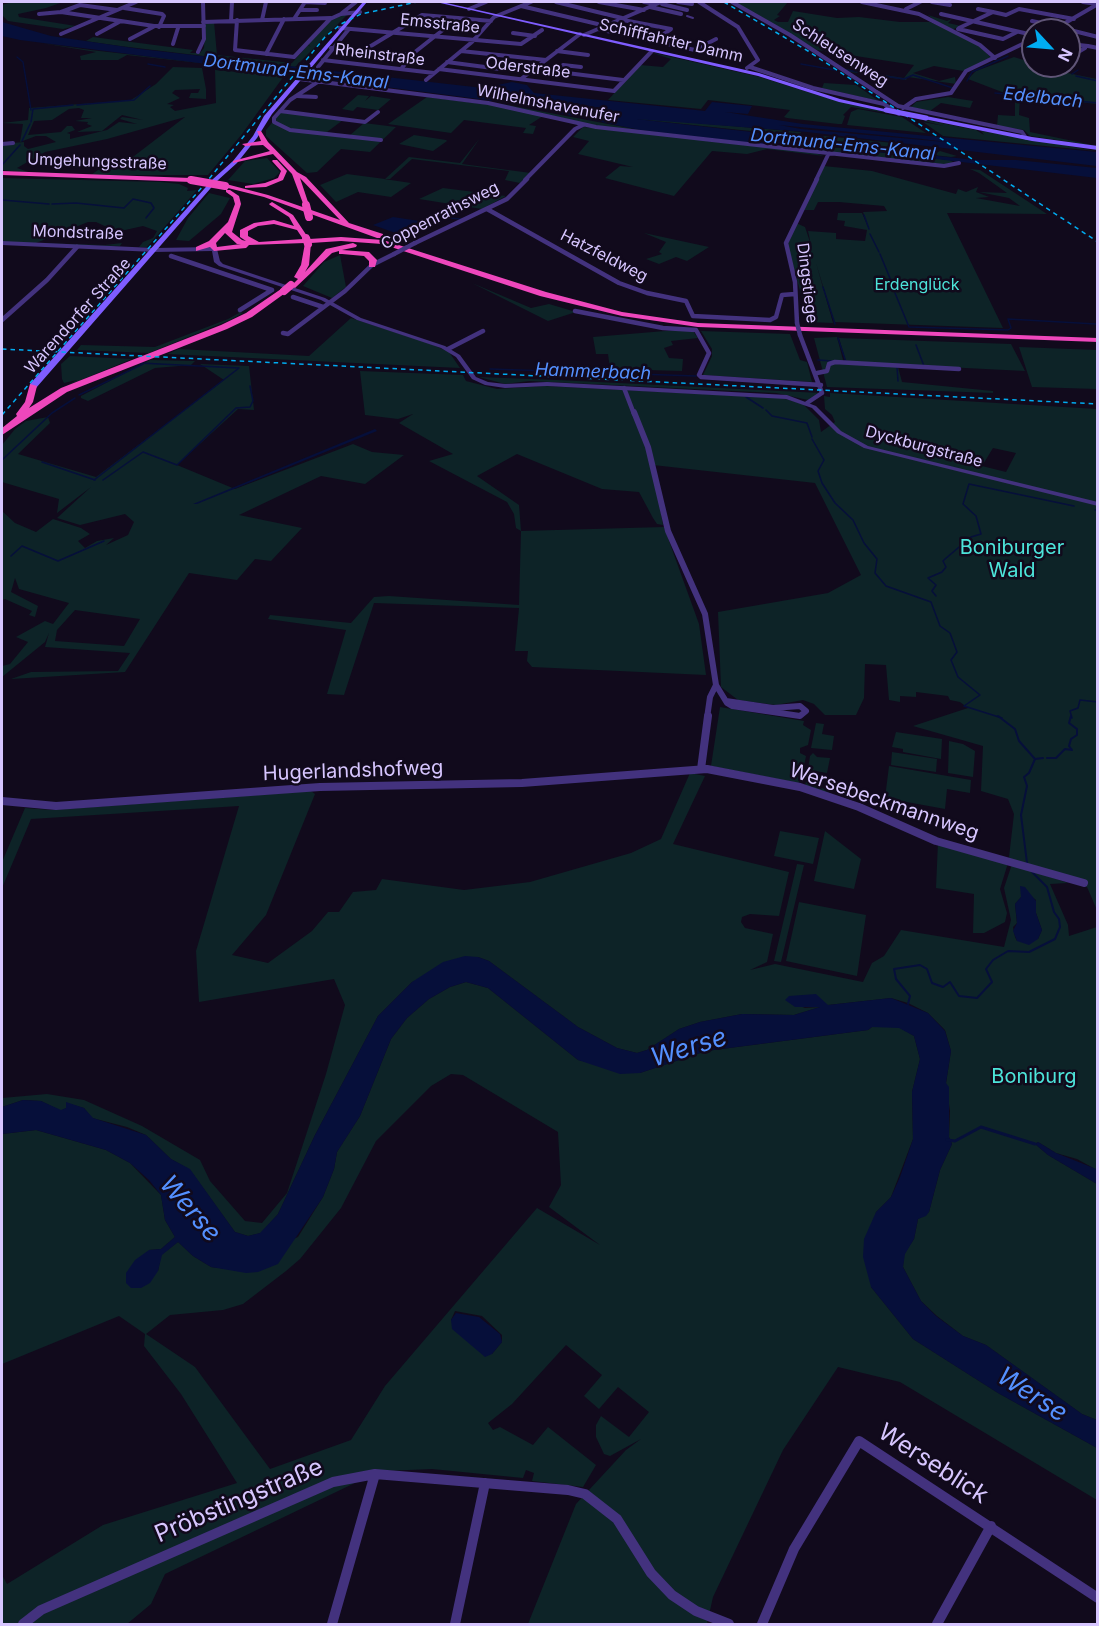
<!DOCTYPE html>
<html>
<head>
<meta charset="utf-8">
<style>
	body { margin:0 }
	#map { position:relative; width:1099px; height:1626px; overflow:hidden; background:#110a1c; font-family:Inter,sans-serif }
	canvas { display:block }
	.frame { position:absolute; inset:0; border:3px solid #d7c6ff; pointer-events:none }
	.north { position:absolute; left:1021px; top:18px; width:60px; height:60px; box-sizing:border-box; background:#110a1c; border:2px solid #605577; border-radius:50%; rotate:116deg; font-size:16px; font-weight:700; line-height:24px; text-align:center; color:#d7c6ff }
	.north::after { content:''; display:block; margin:auto; width:21px; height:27px; background:#00acf1; clip-path:polygon(50% 0,100% 100%,50% 72%,0 100%) }
</style>
</head>
<body>
<div id="map">
<canvas width="1099" height="1626"></canvas>
<div class="frame"></div>
<div class="north">N</div>
</div>
<script>
const g = document.querySelector('canvas').getContext('2d');
g.lineJoin = 'round';
function fill(path, color) { g.fillStyle = color; g.fill(path, 'evenodd'); }
const poly = rows => new Path2D(rows.map(r => 'M' + r).join(''));
function stroke(path, color, width, dash) { g.strokeStyle = color; g.lineWidth = width; g.lineCap = dash ? 'butt' : 'round'; g.setLineDash(dash || []); g.stroke(path); }
function write(font, color, halo, rows, align = 'center') {
  g.font = font + ' Inter,sans-serif'; g.lineWidth = 5; g.setLineDash([]); g.textBaseline = 'middle'; g.strokeStyle = halo; g.fillStyle = color; for (const [text, x, y, turn = 0] of rows) {
    g.save(); g.translate(x, y); g.rotate((+turn || 0) * Math.PI / 180); g.textAlign = isNaN(turn) ? turn : align; if (halo) g.strokeText(text, 0, 0); g.fillText(text, 0, 0); g.restore();
  }
}
const green = poly([
	[9,2,63,2,46,8,18,14,19,17,76,26,63,29,8,21,2,15,2,5,12,2],
	[734,2,788,2,777,15,780,16,774,20,778,22,788,22,793,11,837,18,859,17,900,22,930,22,942,27,928,15,947,21,952,19,948,23,961,26,951,30,979,45,992,59,963,71,934,66,913,73,939,81,955,77,956,84,908,77,906,80,850,72,845,69,904,78,914,65,817,50],
	[343,15,347,15,295,67,120,46,57,37,86,41,93,37,193,50,190,53,200,53,204,48,205,23,214,22,217,55,292,63,308,45,311,47,308,44,328,22],
	[41,43,91,50,291,73,127,55,118,60,81,60,80,56,96,52],
	[650,52,760,77,820,96,894,114,851,107,843,115,845,116,842,124,838,124,787,118,784,117,790,110,759,106,708,100,701,109,608,100,640,65,663,67,671,59],
	[1014,57,1033,63,1033,66,1097,79,1097,104,1020,96,1019,115,1029,118,1030,132,1097,146,1030,136,1024,130,997,126,998,115,1015,116,1015,97,968,79,976,71],
	[173,67,202,68,206,89,206,99,189,98,191,93,198,93,200,89,175,90,172,93,180,98,167,104,174,105,170,107,175,111,216,103,215,70,284,76,242,134,208,175,91,175,112,160,125,163,185,117,107,139,45,152,17,168,31,173,2,170,2,144,24,142,24,146,28,149,56,142,46,136,36,136,20,142,23,124,2,123,28,120,29,108,131,100,156,84],
	[79,108,84,110,81,118,92,118,75,121,88,122,87,124,92,126,77,132,102,131,122,115,143,120,122,117,120,119,137,124,119,122,107,130,70,139,70,134,67,133,75,130,72,126,67,126,61,132,28,135,34,121,52,120,69,109],
	[824,83,856,85,879,101,822,88],
	[369,88,508,105,640,130,788,147,789,146,779,144,822,146,950,160,954,163,950,165,812,152,824,156,767,149,747,154,712,151,674,196,605,178,620,166,633,167,578,154,589,141,573,137,583,127,595,128,576,121,506,106],
	[358,95,369,96,365,101,371,96,391,99,378,110,357,107,353,111,342,109],
	[427,97,499,106,543,116,529,125,536,126,533,134,523,133,526,128,464,120,451,133,388,124],
	[948,97,973,101,970,108,941,103,930,111,911,107,916,102],
	[858,109,902,117,926,133,847,125,851,112],
	[281,112,343,120,327,132,349,136,364,123,396,127,370,152,341,149,317,172,307,173,266,136,266,130],
	[639,118,801,132,799,136,817,138,825,136,893,143,904,151,934,154,940,151,957,156,951,157,823,143,788,135,636,119],
	[926,120,976,130,984,135,981,131,1097,151,943,136,923,122,944,126,924,121],
	[414,135,446,140,447,141,433,151,399,144],
	[480,138,462,164,531,173,520,183,505,180,509,171,412,159,390,179,384,179,411,183,391,197,358,192,336,202,320,185,347,174,385,179,409,157,460,163],
	[267,158,280,172,274,178,253,184,228,180,245,161],
	[824,166,872,171,956,194,958,189,966,192,978,187,976,192,989,197,976,198,1020,206,1009,198,979,192,1007,193,979,173,970,169,980,170,1047,214,947,213,1003,328,834,322,816,263,833,323,809,322,787,245,796,223,805,227,811,245,808,231,836,233,836,239,865,241,867,230,844,226,845,221,837,220,838,213,862,213,869,229,863,212,887,211,884,206,839,202,818,202,814,210,802,210],
	[2,178,161,182,179,184,188,188,187,191,197,190,147,247,139,247,143,242,153,238,157,231,143,226,125,230,111,229,96,222,88,222,36,243,105,245,122,243,120,246,12,244,2,242],
	[443,188,506,196,482,209,419,199],
	[209,193,230,198,221,214,189,241,176,240,188,218],
	[644,233,709,247,687,261,676,257,659,264,646,259,662,254,659,252,666,242],
	[340,255,346,287,332,298,303,286,324,262],
	[472,283,531,308,549,304,576,312,548,321],
	[237,311,243,313,230,320,149,353,77,350,81,345,155,347,228,319,239,313],
	[351,318,431,344,449,352,460,368,167,354,179,349,309,356],
	[677,330,693,331,698,338,671,341,673,345,664,348,669,358,683,359,682,371,610,369,608,354,596,354,593,337],
	[701,331,790,334,800,360,807,362,812,382,703,375,712,356,712,349],
	[837,337,844,364,898,367,902,382,993,391,993,393,827,387,814,338],
	[839,338,1011,344,1025,371,846,362],
	[1019,347,1097,350,1097,389,1032,387],
	[70,356,132,359,66,386,77,380,64,383,62,379,61,364],
	[150,360,195,361,191,365,155,368,88,401,81,398,81,396],
	[200,364,249,366,254,410,238,409,177,465,235,489,353,444,372,452,404,455,365,484,321,476,239,515,302,528,271,561,255,559,237,580,189,573,125,672,11,679,31,672,118,671,130,653,45,647,49,633,45,642,2,677,2,666,10,664,28,642,16,637,45,621,53,624,69,603,19,589,15,578,11,592,38,606,35,617,29,615,32,611,5,599,2,600,2,511,15,523,36,532,53,519,81,528,90,534,78,541,85,548,97,541,114,538,106,545,128,535,134,522,125,514,80,525,57,518,91,487,57,513,59,499,2,482,2,445,15,429,26,421,48,417,50,423,18,454,96,477,224,380],
	[75,610,140,619,124,646,55,641,57,630],
	[360,371,463,375,466,381,497,389,545,386,782,398,803,404,819,420,821,432,835,422,832,415,825,409,824,396,830,397,830,393,1097,409,1097,910,1087,887,1011,861,1009,857,1014,814,1008,799,981,791,983,746,913,726,968,708,960,702,950,700,948,696,916,692,916,697,900,696,900,702,889,700,886,665,865,664,864,698,856,715,825,715,814,704,803,700,776,705,738,700,721,687,718,612,828,593,861,575,815,483,653,465,663,525,657,524,653,518,639,492,602,489,517,454,477,476,519,505,521,531,664,527,699,624,706,675,532,667,527,661,528,651,515,651,519,608,374,603,344,695,327,694,346,630,268,619,270,615,351,623,374,597,389,596,519,605,521,531,516,528,514,514,507,502,429,461,453,454,399,423,413,414,398,419,365,415],
	[993,448,1016,453,1006,472,982,466],
	[479,377,557,380,821,393,808,400,776,393,529,381,505,384],
	[720,707,804,721,803,725,811,730,808,745,800,748,800,753,806,756,801,781,798,783,711,766],
	[816,723,824,724,822,734,834,736,832,750,811,748],
	[896,732,942,739,941,759,903,752,903,749,892,747],
	[949,741,963,744,975,751,973,777,948,773],
	[892,752,937,759,936,772,891,765],
	[813,753,817,757,830,758,827,773,815,771,813,782,820,783,819,788,830,789,829,795,805,787,810,756],
	[889,766,971,780,970,793,947,789,945,809,885,798],
	[690,773,705,776,673,844,789,872,779,916,750,914,742,917,741,922,745,928,773,934,767,962,750,970,775,964,863,982,872,963,884,956,901,930,1004,947,1011,920,1004,888,1012,864,1068,883,1050,884,1068,925,1069,936,1097,927,1097,1170,1077,1159,1056,1153,1038,1142,1035,1144,1048,1155,1097,1184,1097,1420,1082,1414,986,1345,963,1336,937,1316,921,1301,903,1267,904,1254,914,1239,918,1219,929,1212,940,1170,952,1144,949,1137,950,1111,946,1083,951,1051,945,1030,928,1013,908,1003,891,998,828,1005,788,1001,805,1008,820,1007,794,1015,742,1014,700,1022,679,1029,647,1050,637,1053,617,1048,578,1027,489,961,478,957,412,982,378,1016,315,1135,278,1214,261,1233,248,1236,235,1232,190,1170,171,1159,146,1135,127,1127,92,1118,84,1108,66,1103,66,1108,61,1111,41,1101,23,1100,2,1107,2,1098,47,1094,84,1100,142,1126,200,1160,210,1181,245,1221,262,1223,287,1193,326,1074,345,1005,334,979,199,1002,196,951,239,806,31,819,2,888,2,862,25,808,52,810,311,791,315,794,266,915,232,955,268,963,312,931,328,912,339,912,353,892,376,890,382,879,464,890,530,882,631,853,661,839],
	[1021,897,1032,897,1036,900,1036,913,1042,930,1038,939,1017,941,1015,937,1013,927,1017,923,1015,904],
	[780,831,819,838,813,864,774,856],
	[825,831,861,859,854,889,814,881],
	[938,842,1008,863,1000,889,1007,913,1005,922,984,933,973,933,974,894,936,888],
	[797,864,804,865,781,962,774,961],
	[799,902,866,915,857,976,786,961],
	[466,982,488,988,578,1060,640,1073,706,1051,868,1030,872,1027,899,1027,914,1036,920,1059,912,1092,913,1139,891,1197,876,1212,871,1287,913,1339,998,1393,1097,1448,1097,1500,900,1382,838,1367,783,1450,713,1597,707,1624,528,1624,576,1504,626,1450,641,1439,610,1456,604,1454,596,1437,596,1425,601,1416,629,1437,649,1412,618,1387,599,1409,584,1396,602,1375,566,1345,512,1404,488,1423,493,1430,500,1427,533,1445,548,1427,596,1465,583,1487,532,1481,534,1473,526,1470,523,1478,432,1469,361,1472,359,1481,165,1574,151,1604,127,1624,2,1624,2,1575,7,1584,103,1525,237,1483,181,1394,144,1346,145,1334,119,1316,2,1364,2,1134,36,1130,106,1150,130,1163,161,1195,165,1220,175,1237,161,1249,149,1250,158,1271,161,1255,178,1242,193,1256,211,1267,228,1269,298,1237,323,1197,334,1169,337,1152,360,1116,391,1039,407,1018,429,999,450,987],
	[451,1074,463,1075,558,1132,561,1185,549,1207,600,1245,537,1208,385,1386,351,1440,270,1469,195,1367,146,1334,170,1315,223,1310,243,1304,286,1271,300,1259,341,1208,376,1141,431,1086],
	[455,1311,482,1316,502,1335,502,1342,492,1354,451,1320]
]);
const water = poly([
	[2,22,51,36,140,49,483,88,512,82,527,85,534,93,705,111,712,102,752,106,748,114,725,112,803,124,1097,152,1097,166,807,132,636,119,788,136,827,144,975,160,1016,160,1097,168,1097,178,826,146,770,143,768,145,640,130,510,103,20,40,2,36],
	[779,125,922,139,956,143,801,129],
	[393,217,426,222,427,224,404,236,373,225],
	[375,429,377,431,197,504,193,504],
	[1020,886,1025,887,1036,901,1036,913,1042,930,1038,939,1029,945,1017,941,1013,931,1017,923,1015,904,1021,897],
	[465,956,478,957,489,961,578,1027,617,1048,637,1053,647,1050,679,1029,700,1022,742,1014,794,1015,820,1007,795,1007,785,1000,789,996,816,994,828,1005,891,998,928,1013,945,1031,951,1051,946,1083,949,1087,949,1137,952,1144,940,1170,929,1212,926,1216,918,1219,914,1239,905,1254,903,1267,921,1301,936,1316,963,1336,986,1345,1082,1414,1097,1420,1097,1448,998,1393,913,1339,871,1287,863,1257,864,1239,876,1212,891,1197,900,1177,913,1139,912,1092,920,1059,914,1036,899,1028,872,1027,868,1030,706,1051,640,1073,620,1074,578,1060,488,988,466,982,450,987,429,999,407,1018,391,1039,360,1116,337,1152,334,1169,323,1197,278,1264,258,1272,246,1273,211,1267,193,1256,178,1242,162,1255,158,1271,150,1283,141,1288,131,1288,126,1283,126,1273,135,1260,149,1250,161,1249,175,1237,165,1220,161,1195,149,1180,130,1163,106,1150,36,1130,2,1134,2,1107,23,1100,41,1101,61,1110,66,1108,66,1102,84,1108,93,1118,146,1135,171,1159,190,1169,235,1232,248,1236,260,1233,278,1214,315,1135,378,1016,412,982,443,962],
	[1038,1142,1056,1153,1096,1169,1097,1184,1048,1155,1035,1144],
	[456,1313,479,1317,500,1334,502,1342,492,1354,485,1357,452,1329,451,1320]
]);
const streamFar2 = poly([
	[17,57,23,62,31,110],
	[148,64,165,67],
	[801,64,835,70],
	[846,70,904,79,913,75,953,88],
	[1072,74,1078,70],
	[1076,76,1098,81],
	[967,81,972,72,1008,56],
	[995,93,1098,103],
	[77,105,134,100,150,86],
	[31,122,33,109,73,105],
	[22,141,30,124],
	[2,165,20,145],
	[2,200,49,204],
	[130,202,133,199,151,203,154,208,146,218],
	[52,204,76,203,124,208,130,202],
	[864,215,869,229],
	[427,224,448,218,462,219],
	[870,234,879,252],
	[880,254,892,283],
	[823,287,835,324],
	[895,293,909,327,1008,330,1011,328,1008,319,1096,324,1098,328],
	[838,338,846,362],
	[916,345,924,366],
	[818,360,832,361],
	[140,363,239,368],
	[897,367,898,381],
	[490,369,696,376],
	[79,395,143,364],
	[746,397,763,408],
	[766,410,772,416,807,423,812,437],
	[812,439,824,460,818,471,822,483,835,503,853,520,864,543,877,559,875,573,886,586,931,602,940,626,950,633,957,652,951,660,958,677,980,695,964,706,1002,718],
	[2,460,52,413,75,398],
	[42,462,95,480],
	[94,480,239,368],
	[103,480,143,452,177,465,236,408,250,407,253,401,250,386],
	[1095,510,1098,510],
	[11,556,22,546,58,561,104,541],
	[936,596,932,591,936,585,928,578,942,572,946,567,943,561,945,559,971,537,981,534,976,516,963,504,969,484,1074,506],
	[1072,718,1070,711,1078,708,1080,700,1098,702]
]);
const streamFar1 = poly([
	[998,716,1015,729,1019,741,1035,759,1029,773,1024,777,1027,786,1021,815,1027,863],
	[1047,758,1056,758,1065,749,1072,750,1069,746,1071,739,1077,735,1077,729,1069,723,1071,716],
	[1035,759,1043,758],
	[908,1004,910,996,896,979,894,969,920,965,927,969,932,983,943,987,950,982,959,996,977,998,992,982,986,969,993,960,1008,951,1029,952,1055,939,1060,927,1059,919,1054,912,1047,887,1032,872]
]);
const stream = poly([
	[947,1140,955,1141,981,1127,1035,1144]
]);
const pedestrian = poly([
	[687,16,693,18]
]);
const minorFar4 = poly([
	[305,2,325,3],
	[556,2,622,18],
	[599,2,644,10],
	[644,2,656,4],
	[678,2,692,4],
	[699,2,738,27,758,60,747,68],
	[732,2,790,35,898,106,1022,132,1026,138],
	[862,2,919,14,980,45,995,58],
	[932,2,950,5],
	[1083,2,1097,4],
	[662,4,687,10],
	[521,6,606,26],
	[650,7,681,14],
	[124,8,162,14,164,16,159,27],
	[469,9,486,2],
	[906,9,920,2],
	[978,9,993,12],
	[117,10,80,5,61,12,154,26,204,26],
	[300,10,317,10],
	[342,13,356,2],
	[39,14,61,12],
	[941,14,1033,35],
	[294,19,305,2],
	[237,20,235,50,294,57,330,19,341,14,360,12],
	[262,20,266,2],
	[623,20,671,29,661,36,649,39],
	[231,21,232,2],
	[1032,21,1060,27],
	[203,22,331,18],
	[1058,27,1098,37],
	[340,28,521,44,542,30],
	[959,28,993,12,1006,15,1019,9,1074,19],
	[598,29,695,50,716,39],
	[958,29,1003,39,1017,32],
	[1053,30,1098,4],
	[513,33,535,36],
	[61,34,136,2],
	[97,34,119,22],
	[584,35,661,2],
	[130,39,153,27],
	[173,44,178,28],
	[1069,44,1088,46,1079,45],
	[1088,46,1098,48],
	[331,48,413,55],
	[461,51,546,60],
	[557,51,588,55],
	[198,52,204,39,203,2],
	[361,52,422,15,458,18],
	[266,54,284,19],
	[323,60,434,73],
	[447,62,500,69],
	[1069,62,1073,55,1085,48],
	[563,65,581,67],
	[318,67,349,29],
	[750,67,813,88,884,104,899,114],
	[401,69,415,52,458,18,491,21],
	[439,69,614,91,652,51],
	[535,69,623,80],
	[299,79,488,103,596,127,944,166,959,163],
	[521,79,580,34],
	[426,80,472,42,494,17,531,2],
	[319,81,290,100,274,118,274,122,290,130,381,140],
	[297,96,316,97],
	[903,108,916,99,951,93,966,71,1033,39],
	[280,111,365,122,378,112],
	[2,144,13,143],
	[525,180,575,129,583,125],
	[816,180,828,155]
]);
const minorFar3 = poly([
	[487,209,619,283,647,293,686,301,693,316,770,320,776,317,782,295,795,294],
	[415,243,507,199,527,179],
	[171,256,272,290],
	[293,297,323,307],
	[240,310,272,290],
	[575,311,663,328,696,330,709,353,699,375,701,377,821,385],
	[2,320,47,280,77,247],
	[797,323,795,282,786,243,817,179],
	[283,333,288,334,345,291,372,265,394,254],
	[800,335,822,393,807,403],
	[448,349,483,331],
	[817,373,827,371,829,364,835,362,959,369],
	[624,388,634,414]
]);
const minorFar2 = poly([
	[634,412,648,447,668,531,705,614,716,685,727,703,732,706,800,716,806,711,800,706,773,708,726,701],
	[707,718,710,697,716,685]
]);
const minorFar1 = poly([
	[701,769,708,716],
	[2,801,56,806,320,787,522,783,707,769,800,787,859,807,936,841,1084,883]
]);
const minor = poly([
	[23,1624,41,1610,333,1482,375,1474,568,1490,585,1494,617,1519,651,1573,672,1595,696,1611,729,1624],
	[332,1624,375,1474],
	[455,1624,485,1483],
	[762,1624,794,1549,859,1441,1098,1598],
	[937,1624,991,1526]
]);
const tertiary = poly([
	[2,241,154,248,214,247,217,249,220,261,223,264,325,298,361,318,445,346,460,355,476,377,488,382,505,384,547,382,787,395,816,406,841,431,868,446,1098,502,1098,506,864,448,837,433,812,408,786,399,547,386,505,388,485,385,472,379,456,357,441,348,357,320,321,300,219,266,214,262,212,251,154,252,2,245,2,241]
]);
const secondary = poly([
	[363,2,367,2,272,114,257,138,237,163,217,181,36,388,30,388,30,384,213,179,233,161,253,136,264,116,363,2],
	[436,2,442,2,759,73,840,99,889,110,886,112,839,102,758,76,436,2],
	[926,116,1032,137,1098,146,1098,150,1032,141,924,119,926,116]
]);
const trunk = poly([
	[257,131,261,131,268,142,297,172,306,177,349,223,383,234,383,238,377,238,264,197,224,187,223,186,226,184,268,195,340,220,300,178,309,205,304,206,292,174,273,154,233,163,233,161,270,151,263,145,245,146,242,144,261,141,257,131],
	[273,160,277,160,287,171,283,180,266,187,245,188,245,186,265,183,278,178,281,171,272,161,273,160],
	[2,171,191,178,194,180,191,182,2,175,2,171],
	[226,190,230,190,239,196,241,204,232,232,242,240,246,241,240,237,240,230,254,223,274,220,294,226,289,217,270,205,269,204,272,202,293,215,309,239,341,237,383,240,546,292,622,312,698,323,1098,338,1098,342,698,327,622,316,540,296,382,244,341,241,311,243,309,265,305,272,326,249,353,243,357,245,356,247,342,250,369,252,377,260,375,267,369,267,369,261,364,256,342,254,339,254,339,251,332,253,295,288,291,286,298,279,294,277,301,265,305,243,249,245,246,248,214,251,210,247,196,251,196,247,209,241,228,222,235,204,233,197,226,192,226,190],
	[274,224,297,230,303,239,259,242,248,236,248,231,258,226,274,224],
	[225,233,237,244,241,244,217,247,216,243,225,233],
	[281,289,288,291,252,317,227,329,67,392,2,435,2,428,17,416,16,414,25,402,30,384,37,386,33,402,29,408,61,388,221,325,246,313,281,289]
]);
const rail = poly([
	[724,2,808,51,1098,242],
	[2,349,1098,404],
	[2,415,204,185,325,37,341,24,361,14,417,2]
]);
const minorBridge = poly([
	[394,254,415,243],
	[797,323,800,335]
]);
const secondaryBridge = poly([
	[886,110,926,118]
]);
const trunkBridge = poly([
	[191,180,225,186],
	[306,205,309,217],
	[306,238,308,244],
	[284,291,291,285]
]);
const farStreetnames = [
	["Emsstraße",440,24,6],
	["Schifffahrter Damm",671,41,13],
	["Schleusenweg",840,53,33],
	["Rheinstraße",380,55,7],
	["Oderstraße",528,68,7],
	["Wilhelmshavenufer",548,104,11],
	["Umgehungsstraße",97,162,2],
	["Coppenrathsweg",440,216,-27],
	["Mondstraße",78,233,2],
	["Hatzfeldweg",604,256,27],
	["Dingstiege",807,283,83],
	["Warendorfer Straße",78,316,-48],
	["Dyckburgstraße",924,447,15]
];
const farParknames = [
	["Erdenglück",917,285]
];
const farWaternames = [
	["Dortmund-Ems-Kanal",296,72,7],
	["Edelbach",1043,98,6],
	["Dortmund-Ems-Kanal",843,145,6],
	["Hammerbach",593,372,2]
];
const parkNames = [
	["Boniburger",1012,548],
	["Wald",1012,571],
	["Boniburg",1034,1077]
];
const streetNames = [
	["Hugerlandshofweg",353,771,-2],
	["Wersebeckmannweg",884,802,19]
];
const nearStreetnames = [
	["Werseblick",933,1464,33],
	["Pröbstingstraße",239,1501,-23]
];
const nearWaternames = [
	["Werse",689,1048,-17],
	["Werse",190,1209,49],
	["Werse",1032,1395,33]
];
fill(green, '#0d2327');
fill(water, '#060f3a');
stroke(streamFar2, '#060f3a', 1.5);
stroke(streamFar1, '#060f3a', 2);
stroke(stream, '#060f3a', 3);
stroke(pedestrian, '#43327e', 2);
stroke(minorFar4, '#43327e', 4);
stroke(minorFar3, '#43327e', 4.5);
stroke(minorFar2, '#43327e', 6);
stroke(minorFar1, '#43327e', 8);
stroke(minor, '#43327e', 10);
fill(tertiary, '#43327e');
fill(secondary, '#7f5dff');
fill(trunk, '#ee47bc');
stroke(rail, '#00acf1', 1.5, [4.5, 4]);
stroke(minorBridge, '#43327e', 4.5);
stroke(secondaryBridge, '#7f5dff', 5);
stroke(trunkBridge, '#ee47bc', 8);
write('16px', '#d7c6ff', '#110a1c', farStreetnames);
write('16px', '#4de4da', '#110a1c', farParknames);
write('italic 18px', '#5490ff', '#110a1c', farWaternames);
write('20px', '#4de4da', '#110a1c', parkNames);
write('20px', '#d7c6ff', '#110a1c', streetNames);
write('24px', '#d7c6ff', '#110a1c', nearStreetnames);
write('italic 26px', '#5490ff', '#110a1c', nearWaternames);
</script>
</body>
</html>
